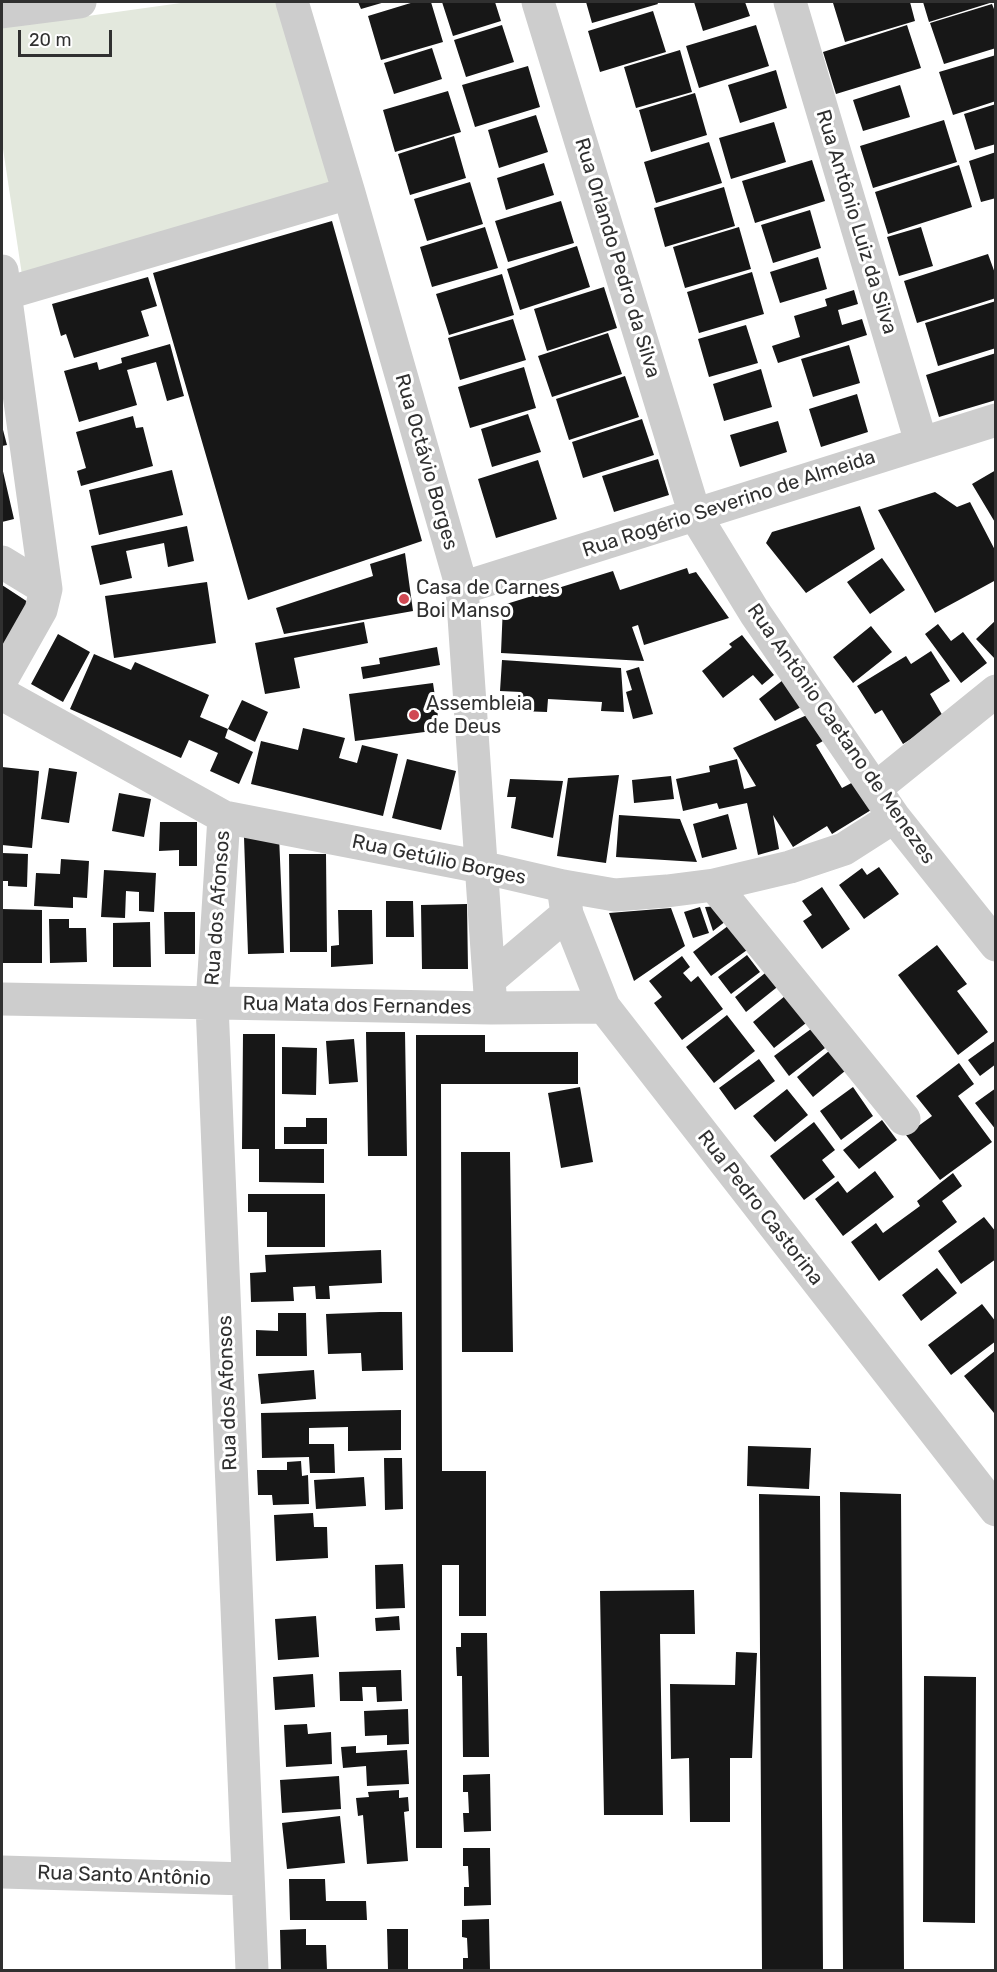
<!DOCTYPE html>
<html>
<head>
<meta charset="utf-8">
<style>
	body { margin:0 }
	#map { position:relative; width:997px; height:1972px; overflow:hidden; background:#fff; font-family:Rubik,sans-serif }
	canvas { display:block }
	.frame { position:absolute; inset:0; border:3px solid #303030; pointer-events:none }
	.scale { position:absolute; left:18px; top:30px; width:94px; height:27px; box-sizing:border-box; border:3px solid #303030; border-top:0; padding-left:8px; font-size:18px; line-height:21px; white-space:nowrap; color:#303030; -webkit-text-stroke:4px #fff; paint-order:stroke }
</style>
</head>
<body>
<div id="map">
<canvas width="997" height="1972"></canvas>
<div class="frame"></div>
<div class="scale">20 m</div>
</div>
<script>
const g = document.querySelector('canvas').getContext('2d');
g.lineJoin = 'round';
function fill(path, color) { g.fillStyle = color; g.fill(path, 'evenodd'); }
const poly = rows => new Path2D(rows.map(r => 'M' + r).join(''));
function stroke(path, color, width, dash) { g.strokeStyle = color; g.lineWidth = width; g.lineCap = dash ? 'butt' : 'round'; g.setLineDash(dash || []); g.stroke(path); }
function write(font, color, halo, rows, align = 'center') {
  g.font = font + ' Rubik,sans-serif'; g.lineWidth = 6; g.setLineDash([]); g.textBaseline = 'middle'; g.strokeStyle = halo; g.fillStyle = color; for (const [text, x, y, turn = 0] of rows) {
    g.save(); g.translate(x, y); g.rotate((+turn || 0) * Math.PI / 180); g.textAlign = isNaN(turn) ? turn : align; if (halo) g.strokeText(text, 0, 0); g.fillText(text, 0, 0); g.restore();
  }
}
const green = poly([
	[188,2,277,2,332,185,22,275,2,142,2,28]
]);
const building = poly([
	[358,2,385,2,361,9],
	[414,2,431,2,443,42,381,60,368,16],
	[442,2,495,2,501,21,453,36],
	[586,2,657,2,658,4,592,23],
	[694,2,745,2,750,16,703,31],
	[838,2,910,2,915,21,845,42,833,3],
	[923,2,993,2,929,22],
	[992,4,996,14,996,48,944,64,930,23],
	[653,11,666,52,600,72,588,31],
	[502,25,514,62,466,77,454,40],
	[756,25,769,66,699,88,686,46],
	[907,25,921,68,836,94,823,52],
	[432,48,442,79,394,94,384,63],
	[680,50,692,92,636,108,624,67],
	[996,55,996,101,953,115,939,72],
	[528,66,540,107,475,127,462,85],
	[776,70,787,108,740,123,728,85],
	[900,85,910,117,863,131,853,100],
	[448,91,461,132,395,152,383,110],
	[695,93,707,135,651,152,639,110],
	[996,104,996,144,975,150,964,114],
	[536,115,548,152,499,168,488,130],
	[944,120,957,162,873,188,860,146],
	[774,122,786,162,731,179,719,138],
	[454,136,466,178,410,195,398,154],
	[709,142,722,183,656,203,644,162],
	[996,152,996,198,981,202,969,161],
	[812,160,825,201,755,223,742,181],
	[544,163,554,195,506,210,497,178],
	[959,165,972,207,888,234,875,192],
	[470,182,483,224,427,241,414,199],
	[724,187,735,226,665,247,654,208],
	[561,201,574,243,508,262,495,221],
	[810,210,821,248,773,263,761,225],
	[332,221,422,541,248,600,153,273],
	[485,227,498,268,432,287,420,247],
	[739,227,751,269,685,288,673,247],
	[921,227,933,266,899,276,887,237],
	[577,246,590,287,520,310,507,269],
	[988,254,996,276,996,298,917,323,904,281],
	[818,257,827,289,780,303,770,272],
	[752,272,764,314,699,333,687,292],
	[502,274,514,315,449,335,436,294],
	[148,277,157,306,141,311,149,336,74,358,66,334,61,336,52,304],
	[604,287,617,328,547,351,534,309],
	[854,290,858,304,838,310,842,325,862,319,867,335,778,363,772,346,800,337,794,316,827,306,825,299],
	[996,301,996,348,938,366,925,323],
	[513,319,526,360,460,380,448,338],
	[746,325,758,363,709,377,698,339],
	[608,333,622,374,552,397,538,356],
	[170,344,184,396,167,401,156,362,127,370,137,405,79,422,64,371,97,362,99,370,122,363,121,358],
	[849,345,860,383,813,397,801,359],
	[996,353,996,400,939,417,926,375],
	[524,367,536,408,470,428,458,387],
	[761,369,772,407,724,421,713,384],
	[625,376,639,417,569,440,556,399],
	[857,394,868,432,821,447,809,409],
	[528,414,541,452,492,467,481,429],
	[133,416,136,428,143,427,153,466,81,486,77,471,86,468,76,432],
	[642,419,654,455,583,478,572,442],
	[778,421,787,452,740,467,730,435],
	[2,426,7,445,2,446],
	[658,459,669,495,614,512,602,476],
	[538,460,557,519,496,538,478,479],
	[2,467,14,519,2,522],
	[172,470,183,515,99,535,89,490],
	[996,470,996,524,972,484],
	[935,492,957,507,970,502,996,552,996,580,935,613,878,510],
	[860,506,875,549,806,593,766,543,772,532],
	[187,526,194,561,168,567,164,543,126,551,132,578,100,585,91,546],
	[405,553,413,611,284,634,276,608,373,576,370,564],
	[882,558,905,590,870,614,847,582],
	[687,568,689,574,696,572,729,618,644,645,638,625,632,627,644,661,501,653,503,605,613,571,620,590],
	[207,582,216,643,114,658,105,596],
	[2,585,31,604,2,649],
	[996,620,996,660,976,639],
	[364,622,368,643,294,658,300,688,265,694,255,643],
	[938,624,951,641,963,632,987,663,961,683,925,634],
	[871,626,892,652,853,683,833,657],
	[58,634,90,652,63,702,31,684],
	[742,635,774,675,762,685,753,675,723,698,702,671,732,647,729,644],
	[437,647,440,665,363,679,361,667,380,664,379,658],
	[931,651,950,681,930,694,944,718,903,744,882,710,875,714,857,686,906,656,911,664],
	[94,654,131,670,135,662,209,695,200,717,228,729,242,700,268,712,255,742,228,729,225,738,253,752,239,784,210,771,218,753,189,740,181,758,70,709],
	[502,660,621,668,624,712,601,711,602,702,548,699,547,712,520,711,521,692,500,691],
	[639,667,653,714,633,719,626,692,632,690,626,671],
	[783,680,803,706,775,721,759,699],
	[433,683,440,730,355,741,349,694],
	[807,715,823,741,816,745,842,788,859,779,876,807,832,834,827,826,793,847,773,815,779,849,758,855,747,803,719,809,717,803,683,811,676,779,710,772,709,766,737,759,744,789,756,786,733,748],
	[303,728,345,738,339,758,357,763,362,745,398,754,383,816,251,784,261,741,298,750],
	[407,759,456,771,441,830,392,818],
	[2,767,39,771,32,848,2,845],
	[49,768,77,772,69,823,41,819],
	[619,775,606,863,557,856,568,778],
	[671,776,674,799,634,803,632,780],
	[510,779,563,781,553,838,511,828,516,797,507,797],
	[119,793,151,799,144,837,112,831],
	[728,814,737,849,702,858,693,824],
	[619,815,680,819,697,862,616,857],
	[160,822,197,822,197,866,179,866,179,850,159,851],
	[279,836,284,953,248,954,244,837],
	[2,853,28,854,27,887,8,886,8,881,2,881],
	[289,854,326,854,327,952,290,952],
	[61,859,89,861,87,898,73,897,73,908,34,906,36,873,60,874],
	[879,867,899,894,864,919,839,885,862,868,867,875],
	[104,870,156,873,154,912,139,911,139,892,126,891,125,918,101,917],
	[822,887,850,929,822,949,803,921,812,915,802,901],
	[386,901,413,901,414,937,386,937],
	[467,904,468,969,422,969,421,905],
	[723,906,731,917,713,931,705,907],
	[700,907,709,933,693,938,684,912],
	[671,908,685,946,634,981,609,913],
	[2,909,42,910,42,963,2,963],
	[338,910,372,910,373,964,331,967,331,946,339,945],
	[164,912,195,912,195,954,165,954],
	[49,919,69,919,69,928,86,928,87,962,50,963],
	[736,920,754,945,711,976,693,952],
	[150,922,151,967,113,967,113,923],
	[937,945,967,984,957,991,988,1032,958,1055,898,975],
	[747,955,760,972,731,994,718,977],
	[682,956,690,967,683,973,691,982,698,976,723,1009,682,1040,654,1003,662,997,649,981],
	[769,970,781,984,746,1012,735,997],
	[785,996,806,1023,774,1048,753,1022],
	[727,1015,755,1051,714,1083,686,1047],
	[811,1029,825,1048,789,1076,774,1056],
	[366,1032,405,1032,407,1156,368,1156],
	[243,1034,275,1034,275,1149,324,1149,324,1183,259,1182,259,1149,242,1149],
	[416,1035,485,1035,485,1052,578,1052,578,1084,441,1084,442,1471,486,1471,486,1616,459,1616,459,1565,442,1565,442,1848,416,1848],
	[354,1039,358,1082,329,1084,326,1041],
	[996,1040,996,1064,980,1076,968,1060],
	[282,1047,317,1048,316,1095,282,1094],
	[829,1051,845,1071,813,1097,797,1077],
	[759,1059,775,1081,735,1110,719,1088],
	[959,1063,974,1084,958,1096,992,1142,940,1180,906,1135,932,1116,916,1096],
	[580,1087,593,1162,561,1168,548,1093],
	[853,1087,873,1116,841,1140,820,1111],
	[996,1088,996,1130,975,1103],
	[787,1089,808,1115,775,1142,753,1116],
	[306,1118,327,1118,327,1144,284,1144,284,1127,306,1127],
	[882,1120,897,1140,859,1169,843,1150],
	[814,1122,835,1150,822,1160,835,1177,804,1200,770,1156],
	[461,1152,510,1152,513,1352,462,1352],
	[875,1171,894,1197,843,1236,815,1199,838,1181,847,1193],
	[953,1173,962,1186,942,1201,957,1222,879,1281,851,1242,876,1223,883,1233,920,1206,917,1201],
	[248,1194,325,1194,325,1247,267,1247,267,1212,248,1212],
	[984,1217,996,1232,996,1259,961,1284,938,1251],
	[381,1250,382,1283,329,1286,330,1299,316,1299,315,1286,293,1287,294,1301,251,1302,250,1273,266,1272,265,1255],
	[937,1268,957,1293,921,1321,902,1295],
	[982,1304,996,1322,996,1341,951,1375,928,1345],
	[380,1312,402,1312,403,1370,362,1371,361,1353,328,1354,326,1314],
	[278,1313,306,1313,307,1356,256,1356,256,1330,278,1331],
	[996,1350,996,1411,994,1413,964,1376],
	[314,1370,316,1399,261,1404,258,1374],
	[401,1410,401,1450,348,1451,348,1427,309,1428,309,1444,334,1444,335,1473,310,1473,309,1457,262,1458,261,1413],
	[748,1446,811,1448,809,1489,747,1486],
	[384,1458,402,1458,403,1509,385,1510],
	[301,1461,302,1476,308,1475,309,1504,273,1505,272,1495,258,1495,257,1470,287,1470,287,1462],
	[364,1477,366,1506,316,1509,314,1480],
	[840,1492,901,1494,904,1970,843,1970],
	[759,1494,820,1496,823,1970,762,1970],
	[313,1513,314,1527,327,1527,328,1558,276,1561,274,1515],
	[403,1564,405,1608,376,1609,375,1565],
	[694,1590,695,1634,660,1634,663,1815,604,1815,600,1591],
	[316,1616,319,1657,278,1660,275,1619],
	[399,1616,400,1630,376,1631,375,1618],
	[461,1633,487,1633,489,1757,463,1757,462,1676,457,1676,456,1647,461,1647],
	[736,1652,757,1653,752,1758,730,1758,730,1822,690,1822,689,1758,671,1759,670,1684,735,1685],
	[401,1670,402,1701,377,1702,376,1687,362,1687,363,1701,340,1701,339,1672],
	[313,1674,315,1707,275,1710,273,1677],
	[924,1676,976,1677,975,1923,923,1922],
	[408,1709,409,1744,387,1745,387,1735,365,1736,364,1711],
	[307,1724,308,1734,331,1732,332,1764,286,1767,284,1725],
	[356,1746,356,1753,407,1750,409,1784,367,1786,366,1766,343,1768,341,1747],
	[490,1774,491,1831,464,1832,463,1813,469,1813,468,1792,463,1792,463,1775],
	[339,1776,341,1809,282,1813,280,1780],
	[399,1790,399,1798,408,1797,409,1811,404,1812,408,1861,367,1864,363,1815,358,1816,356,1798,369,1797,368,1792],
	[340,1816,345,1863,287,1869,282,1823],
	[463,1848,490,1848,491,1905,464,1906,464,1887,469,1887,468,1866,463,1866],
	[289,1879,325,1879,326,1901,366,1901,367,1920,290,1920],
	[489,1919,490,1970,463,1970,463,1958,468,1958,467,1938,462,1937,462,1920],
	[306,1929,306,1945,326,1945,327,1970,281,1970,280,1930],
	[387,1929,408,1929,408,1970,388,1970]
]);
const minor = poly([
	[292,2,349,193,462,588,491,1008],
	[538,2,695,515,755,613,894,817,996,945],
	[790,2,921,442],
	[2,12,80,2],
	[2,271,46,589,41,610,2,679],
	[4,294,349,193],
	[2,562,46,589],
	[462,588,996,420],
	[2,694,224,817,481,867,563,886,615,895,667,891,714,885,790,867,844,849,894,817],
	[876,788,996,691],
	[224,817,212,1004,252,1970],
	[714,885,904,1119],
	[563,886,567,914,604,1007,996,1510],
	[489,980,567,914],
	[2,999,491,1008,604,1007],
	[2,1872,247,1879]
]);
const markers = [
	[404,599,6,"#d04953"],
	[414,715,6,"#d04953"]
];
const streetNames = [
	["Rua Antônio Luiz da Silva",856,222,73],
	["Rua Orlando Pedro da Silva",617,258,73],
	["Rua Octávio Borges",426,462,74],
	["Rua Rogério Severino de Almeida",729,504,-18],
	["Rua Antônio Caetano de Menezes",841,734,55],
	["Rua Getúlio Borges",439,860,12],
	["Rua dos Afonsos",218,908,-86],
	["Rua Mata dos Fernandes",357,1006,1],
	["Rua Pedro Castorina",760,1208,52],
	["Rua dos Afonsos",228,1393,-92],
	["Rua Santo Antônio",124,1876,2]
];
const poiNames = [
	["Casa de Carnes",416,588],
	["Boi Manso",416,611],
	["Assembleia",426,704],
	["de Deus",426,727]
];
fill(green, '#e3e8dd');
fill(building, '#171717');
stroke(minor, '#cdcdcd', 33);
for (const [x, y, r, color] of markers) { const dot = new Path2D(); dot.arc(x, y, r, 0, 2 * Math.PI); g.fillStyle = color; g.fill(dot); stroke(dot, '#fff', 2); }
write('20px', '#303030', '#fff', streetNames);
write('20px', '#303030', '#fff', poiNames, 'left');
</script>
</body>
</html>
